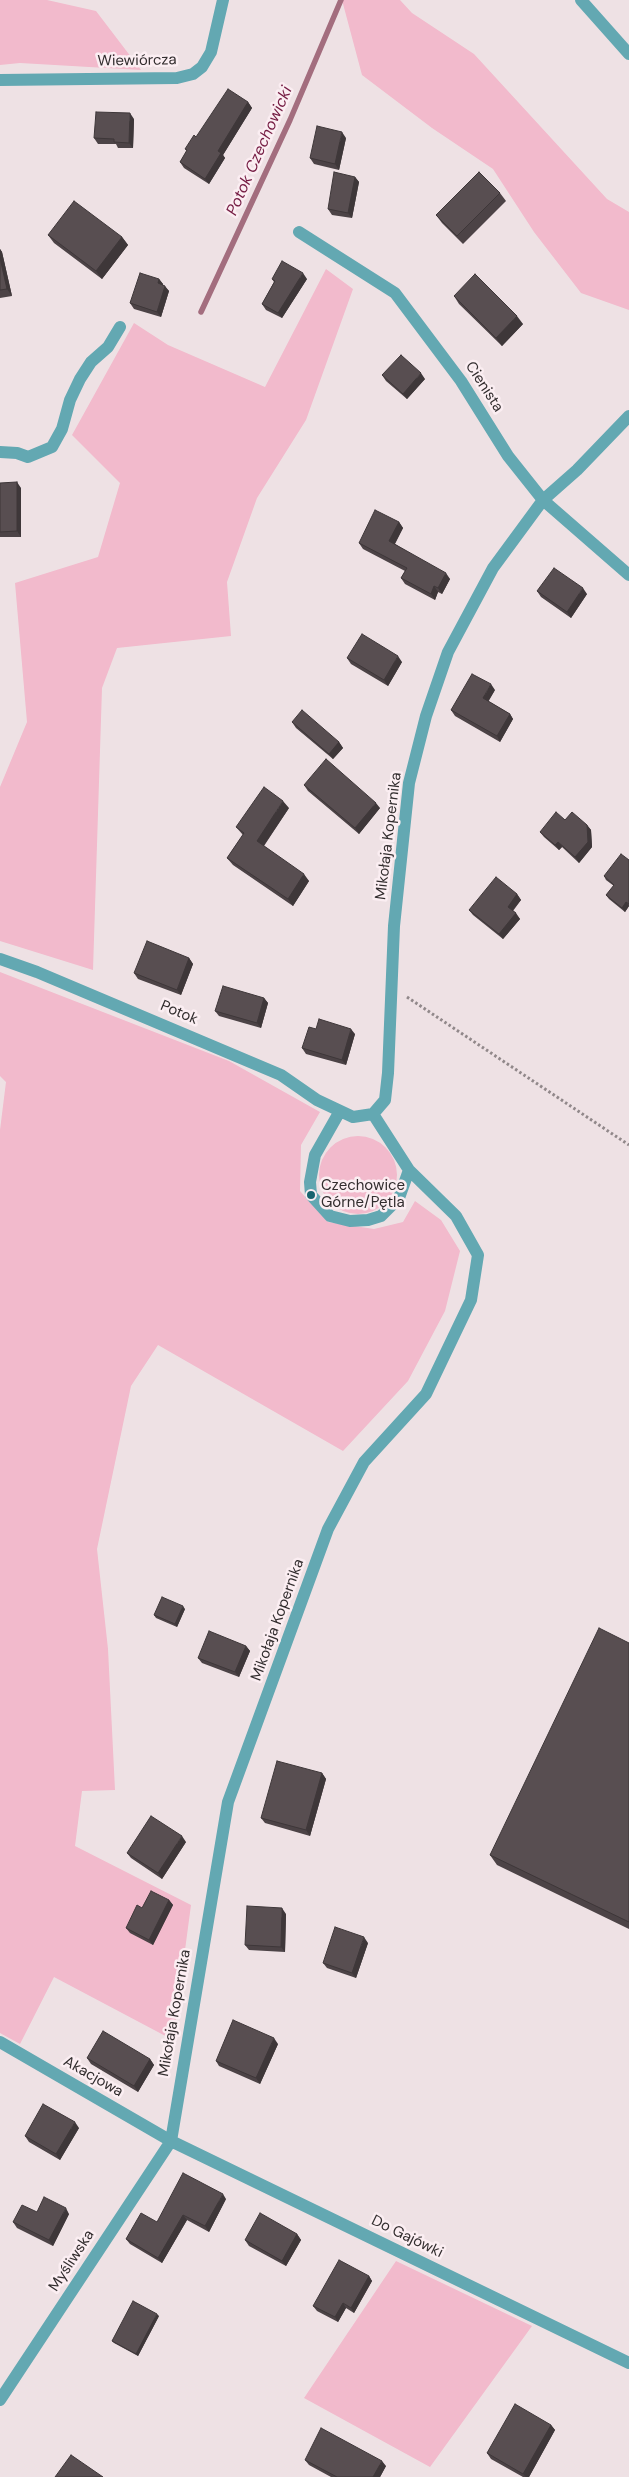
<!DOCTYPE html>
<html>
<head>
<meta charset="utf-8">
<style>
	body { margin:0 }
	canvas { display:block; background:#eee1e4 }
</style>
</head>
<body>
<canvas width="629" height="2477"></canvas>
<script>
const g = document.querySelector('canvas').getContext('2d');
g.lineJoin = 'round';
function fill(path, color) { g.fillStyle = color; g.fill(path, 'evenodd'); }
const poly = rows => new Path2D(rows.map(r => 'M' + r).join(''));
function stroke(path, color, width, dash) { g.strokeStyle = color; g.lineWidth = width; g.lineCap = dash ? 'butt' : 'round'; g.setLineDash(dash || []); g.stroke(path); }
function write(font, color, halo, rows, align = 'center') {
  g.font = font + ' "DM Sans",sans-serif'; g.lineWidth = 5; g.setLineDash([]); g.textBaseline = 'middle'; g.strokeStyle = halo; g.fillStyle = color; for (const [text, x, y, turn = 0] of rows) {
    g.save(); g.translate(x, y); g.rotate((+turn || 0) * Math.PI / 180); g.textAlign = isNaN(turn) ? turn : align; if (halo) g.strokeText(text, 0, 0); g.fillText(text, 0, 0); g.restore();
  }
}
const green = poly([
	[0,0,47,0,96,11,141,70,20,63,0,65],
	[342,0,400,0,412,13,474,54,607,199,629,212,629,310,581,293,534,232,493,169,432,128,362,75],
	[326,269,353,289,306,420,257,498,227,582,231,636,117,648,102,688,93,970,0,941,0,787,27,722,15,583,98,557,120,483,72,435,134,323,168,345,265,387],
	[0,972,229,1061,320,1112,301,1145,300,1191,328,1222,374,1229,403,1222,415,1201,441,1220,460,1251,445,1311,408,1381,343,1451,158,1345,131,1386,97,1549,108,1649,115,1790,82,1791,75,1846,191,1905,173,2040,54,1977,20,2044,0,2033,0,1130,6,1082,0,1076],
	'319 1175a39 39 0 1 1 78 0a39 39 0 1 1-78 0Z',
	[396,2261,532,2326,430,2467,304,2398]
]);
const stream = poly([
	[201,312,290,120,341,0]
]);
const path = poly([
	[407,997,629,1145]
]);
const minor = poly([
	[581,0,629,54],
	[0,80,177,78,193,74,202,67,211,52,223,0],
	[299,232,395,293,461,381,508,456,543,500,629,575],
	[0,452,17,453,28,457,52,447,62,429,70,400,80,379,91,362,108,347,120,327],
	[0,959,37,972,281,1075,317,1100,353,1117,373,1114],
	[340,1111,315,1155,310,1182,311,1195,330,1216,350,1221,368,1220,381,1216,399,1198,409,1170],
	[373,1114,385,1100,388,1073,394,926,409,783,426,716,448,652,493,568,543,500,577,470,629,416],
	[0,2042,171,2141,629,2363],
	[0,2400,171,2141,228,1802,328,1529,364,1462,426,1394,471,1300,478,1255,456,1216,409,1170,373,1114]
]);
const wall = poly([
	[248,102,252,108,223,155,225,158,209,184,184,168,180,162,187,151,185,149],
	[134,119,133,148,118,148,116,144,98,144,94,138],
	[346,138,339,170,314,164,310,158],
	[355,177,359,182,352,218,332,215,328,209],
	[500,193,506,201,463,244,442,223,436,215],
	[48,235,122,237,128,245,102,279,54,243],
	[0,249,2,252,12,296,0,298],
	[159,279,163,284,163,285,169,291,161,317,134,309,130,303],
	[272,279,307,279,282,318,266,310,262,304,274,282],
	[454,296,523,324,502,346,459,304],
	[382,375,425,379,407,399,386,381],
	[0,483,21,488,21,537,0,537],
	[399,522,403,528,395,544,450,579,442,594,438,592,435,600,405,584,401,578,405,571,363,549,359,543],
	[537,591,587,594,571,618,541,597],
	[347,658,402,662,388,686,351,664],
	[495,690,488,701,510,714,513,719,500,742,455,716,451,710],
	[292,722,339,742,343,748,333,759,296,728],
	[304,785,380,808,359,834,308,791],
	[289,808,264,846,309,881,293,906,233,865,227,858,243,835,236,827],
	[565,820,587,825,591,830,592,847,579,863,562,847,559,850,544,837,540,832],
	[629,860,629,906,625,912,609,899,606,895,614,886,606,880,604,876],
	[517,894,521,900,513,911,520,919,503,939,473,915,469,910],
	[189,958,193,964,181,995,138,979,134,973],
	[264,998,268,1003,261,1028,219,1016,215,1011],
	[316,1029,355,1034,346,1065,306,1054,302,1048],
	[185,1609,177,1627,156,1618,154,1615],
	[629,1643,629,1929,497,1865,490,1855],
	[246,1646,250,1651,239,1677,202,1663,198,1658],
	[322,1773,326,1779,310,1836,265,1823,261,1818],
	[186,1842,162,1879,131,1858,127,1853],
	[169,1900,173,1905,153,1945,130,1933,126,1928,142,1908],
	[286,1914,285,1952,249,1950,245,1945],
	[368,1943,356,1978,327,1968,323,1963],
	[278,2044,260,2084,219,2066,216,2061],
	[87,2058,150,2059,154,2065,138,2092,91,2064],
	[79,2128,60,2160,29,2142,25,2136],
	[226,2199,209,2232,187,2220,162,2263,130,2244,126,2239,157,2222],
	[37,2212,69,2214,53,2246,17,2228,13,2222],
	[297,2234,301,2240,286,2266,249,2246,245,2240],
	[369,2276,372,2281,354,2313,346,2308,338,2322,317,2311,313,2306],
	[159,2316,138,2356,114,2343,112,2341],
	[551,2425,555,2430,529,2477,523,2477,491,2459,487,2453],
	[305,2460,386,2466,380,2477,331,2477,309,2465]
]);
const shadedWall = poly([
	[248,102,252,108,223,155,225,158,209,184,205,179,218,151],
	[130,113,134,119,133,148,129,143],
	[342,132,346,138,339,170,335,164],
	[355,177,359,182,352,218,348,213],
	[122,237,128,245,102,279,96,271],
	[0,249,2,252,12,296,7,289,0,258],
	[303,273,307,279,282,318,278,313],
	[159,279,163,284,162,289,158,283],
	[165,286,169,291,161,317,157,312],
	[517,316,523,324,502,346,496,338],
	[421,373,425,379,407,399,403,394],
	[17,482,21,488,21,537,17,531],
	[399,522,403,528,393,547,389,541],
	[446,573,450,579,442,594,438,588],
	[434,586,438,592,435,600,431,594],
	[583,588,587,594,571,618,567,612],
	[398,656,402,662,388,686,384,680],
	[491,684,495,690,487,704,483,698],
	[510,714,513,719,500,742,497,736],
	[339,742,343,748,333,759,329,754],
	[283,801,289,808,262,848,257,841],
	[376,803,380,808,359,834,355,828],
	[587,825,591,830,592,847,579,863,575,857],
	[558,842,562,847,559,850,555,845],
	[304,874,309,881,293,906,288,899],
	[517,894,521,900,511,912,508,907],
	[626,902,629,906,625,912,622,908],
	[516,913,520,919,503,939,499,934],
	[189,958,193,964,181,995,177,990],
	[264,998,268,1003,261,1028,257,1023],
	[351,1029,355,1034,346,1065,342,1060],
	[183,1606,185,1609,177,1627,175,1624],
	[246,1646,250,1651,239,1677,235,1672],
	[322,1773,326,1779,310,1836,306,1830],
	[182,1836,186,1842,162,1879,158,1873],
	[169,1900,173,1905,153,1945,149,1940],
	[282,1908,286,1914,285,1952,281,1947],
	[364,1937,368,1943,356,1978,352,1973],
	[274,2038,278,2044,260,2084,256,2078],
	[150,2059,154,2065,138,2092,134,2086],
	[75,2122,79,2128,60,2160,56,2154],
	[223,2194,226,2199,209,2232,205,2226],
	[66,2208,69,2214,53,2246,49,2240],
	[183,2215,187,2220,162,2263,158,2258],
	[297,2234,301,2240,286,2266,282,2261],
	[369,2276,372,2281,354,2313,351,2308],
	[343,2303,346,2308,338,2322,335,2317],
	[157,2314,159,2316,138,2356,136,2354],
	[551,2425,555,2430,529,2477,526,2477,523,2474],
	[382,2461,386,2466,380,2477,373,2477]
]);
const building = poly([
	[228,89,248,102,218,151,221,153,205,179,180,162,187,150,185,149,194,135,196,137,228,89],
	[96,112,130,113,129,143,114,142,114,139,94,138,96,112],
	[317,126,342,132,335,164,310,158,317,126],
	[334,172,355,177,348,213,328,209,334,172],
	[479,172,500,193,457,236,436,215,479,172],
	[74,201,122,237,96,271,48,235,74,201],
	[0,258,7,289,0,290,0,258],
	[282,261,303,273,278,313,262,304,275,281,272,279,282,261],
	[140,273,159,279,158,283,165,286,157,312,130,303,140,273],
	[475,274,517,316,496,338,454,296,475,274],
	[401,355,421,373,403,394,382,375,401,355],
	[17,482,17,531,0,532,0,483,17,482],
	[375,510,399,522,389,541,446,573,438,588,434,586,431,594,401,578,407,568,359,543,375,510],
	[554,568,583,588,567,612,537,591,554,568],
	[362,634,398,656,384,680,347,658,362,634],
	[472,674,491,684,483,698,510,714,497,736,451,710,472,674],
	[302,710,339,742,329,754,292,722,302,710],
	[326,759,376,803,355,828,304,785,326,759],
	[264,787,283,801,257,841,304,874,288,899,227,858,244,833,236,827,264,787],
	[556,812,565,820,572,812,587,825,588,842,575,857,558,842,555,845,540,832,556,812],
	[621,854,629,860,629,904,626,902,622,908,606,895,614,885,604,876,621,854],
	[496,877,517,894,508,907,516,913,499,934,469,910,496,877],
	[147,941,189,958,177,990,134,973,147,941],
	[223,986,264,998,257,1023,215,1011,223,986],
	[319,1019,351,1029,342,1060,302,1048,309,1027,316,1029,319,1019],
	[162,1597,183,1606,175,1624,154,1615,162,1597],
	[599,1628,629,1643,629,1922,490,1855,599,1628],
	[209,1631,246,1646,235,1672,198,1658,209,1631],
	[277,1761,322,1773,306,1830,261,1818,277,1761],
	[151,1816,182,1836,158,1873,127,1853,151,1816],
	[151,1891,169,1900,149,1940,126,1928,137,1905,142,1908,151,1891],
	[247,1906,282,1908,281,1947,245,1945,247,1906],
	[335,1927,364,1937,352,1973,323,1963,335,1927],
	[233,2020,274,2038,256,2078,216,2061,233,2020],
	[103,2031,150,2059,134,2086,87,2058,103,2031],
	[43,2104,75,2122,56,2154,25,2136,43,2104],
	[183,2173,223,2194,205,2226,183,2215,158,2258,126,2239,141,2213,157,2222,183,2173],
	[44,2197,66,2208,49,2240,13,2222,22,2205,37,2212,44,2197],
	[260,2213,297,2234,282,2261,245,2240,260,2213],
	[339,2260,369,2276,351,2308,343,2303,335,2317,313,2306,339,2260],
	[133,2301,157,2314,136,2354,112,2341,133,2301],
	[515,2404,551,2425,523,2474,487,2453,515,2404],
	[321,2428,382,2461,373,2477,337,2477,305,2460,321,2428],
	[71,2455,103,2477,55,2477,71,2455]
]);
const markers = [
	[311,1195,5,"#18646e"]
];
const streetNames = [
	["Wiewiórcza",137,61,-1],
	["Cienista",484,387,57],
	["Mikołaja Kopernika",389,836,-83],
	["Potok",179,1013,23],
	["Mikołaja Kopernika",278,1620,-70],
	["Mikołaja Kopernika",175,2013,-80],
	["Akacjowa",93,2077,30],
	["Do Gajówki",407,2237,26],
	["Myśliwska",72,2261,-57]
];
const poiNames = [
	["Czechowice",321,1186],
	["Górne/Pętla",321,1203]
];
const waterNames = [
	["Potok Czechowicki",260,151,-66]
];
fill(green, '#f2bacc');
stroke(stream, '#a36d7e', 5.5);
stroke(path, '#91888a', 3, [2.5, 2.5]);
stroke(minor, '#63a8b2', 12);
fill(wall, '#4c4346');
fill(shadedWall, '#3e3739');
fill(building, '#584e51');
stroke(building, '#3e3739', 1);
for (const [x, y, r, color] of markers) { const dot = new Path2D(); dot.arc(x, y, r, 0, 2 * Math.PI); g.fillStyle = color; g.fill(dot); stroke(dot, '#fbeef2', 2); }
write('15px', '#322d2e', '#fbeef2', streetNames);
write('15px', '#322d2e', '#fbeef2', poiNames, 'left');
write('italic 16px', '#741b42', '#fbeef2', waterNames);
</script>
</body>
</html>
